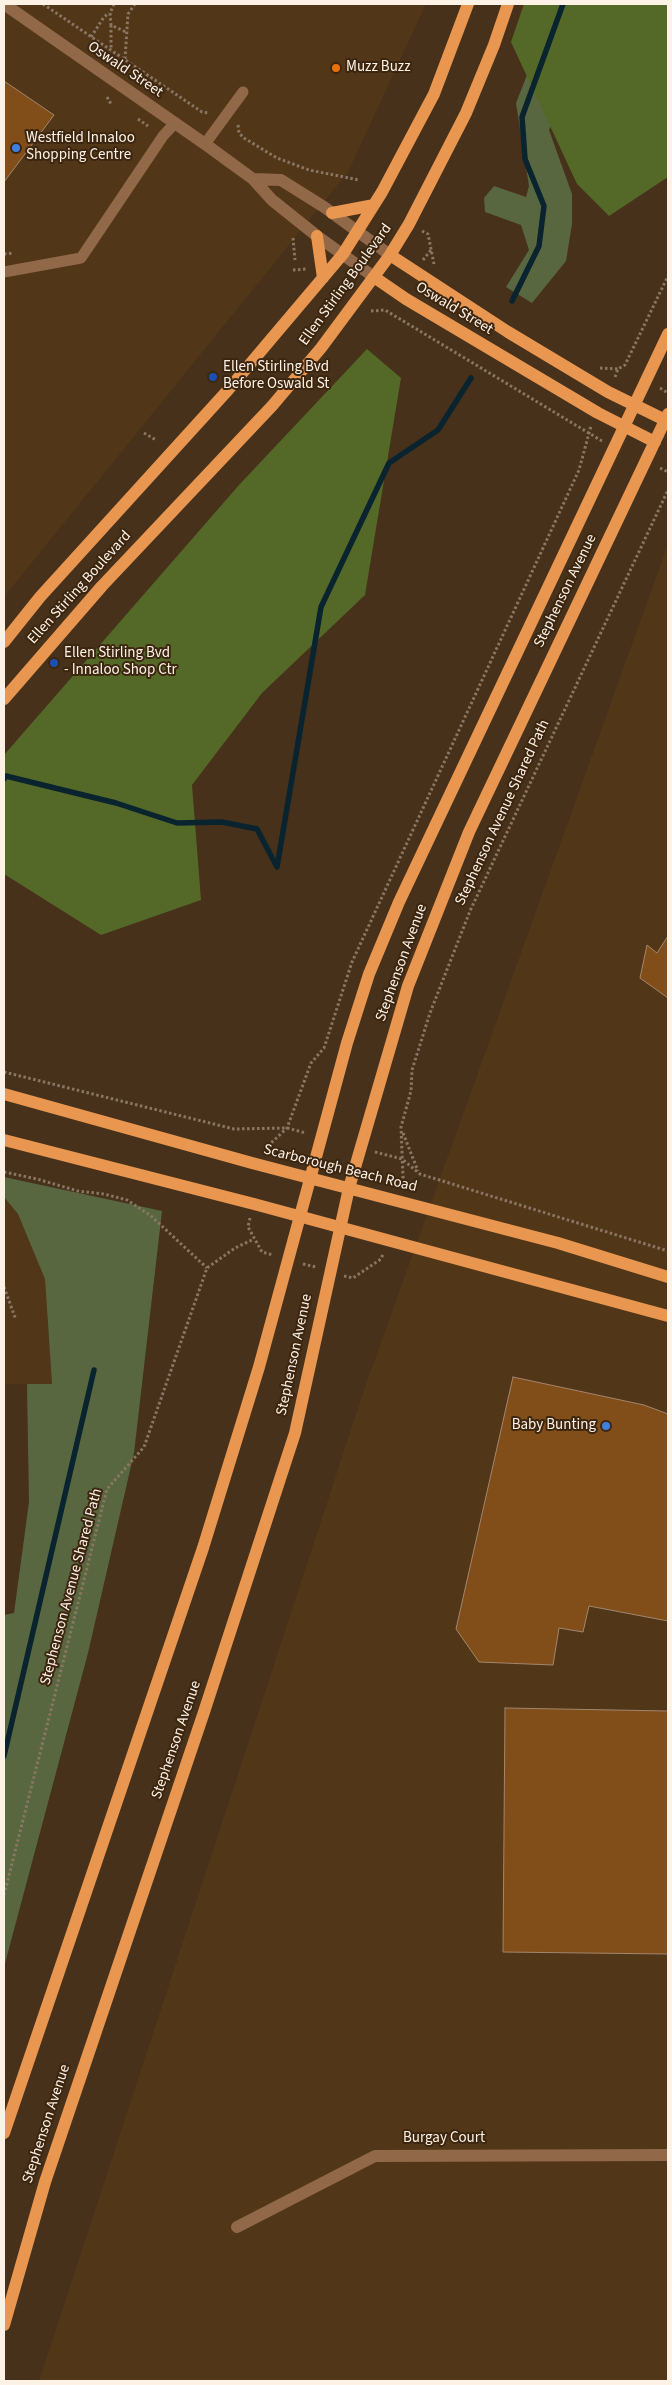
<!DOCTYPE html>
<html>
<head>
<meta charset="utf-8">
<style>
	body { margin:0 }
	#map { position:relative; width:672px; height:2385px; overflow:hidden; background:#47311a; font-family:"Source Sans 3",sans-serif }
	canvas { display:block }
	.frame { position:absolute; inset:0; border:5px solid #fef2e7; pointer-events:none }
</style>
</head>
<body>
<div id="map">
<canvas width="672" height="2385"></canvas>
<div class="frame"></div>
</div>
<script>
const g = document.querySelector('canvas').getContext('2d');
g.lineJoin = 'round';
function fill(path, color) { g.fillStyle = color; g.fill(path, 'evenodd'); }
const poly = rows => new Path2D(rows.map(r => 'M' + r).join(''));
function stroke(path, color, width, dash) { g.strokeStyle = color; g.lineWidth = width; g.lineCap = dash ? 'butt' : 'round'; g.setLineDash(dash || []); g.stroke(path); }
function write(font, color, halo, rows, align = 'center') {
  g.font = font + ' "Source Sans 3",sans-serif'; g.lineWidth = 4; g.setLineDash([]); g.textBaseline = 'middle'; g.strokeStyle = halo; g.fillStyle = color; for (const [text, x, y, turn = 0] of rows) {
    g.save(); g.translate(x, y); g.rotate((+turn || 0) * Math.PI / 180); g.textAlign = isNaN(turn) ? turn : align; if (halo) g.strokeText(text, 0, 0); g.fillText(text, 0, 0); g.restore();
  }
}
const built = poly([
	[4,4,426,4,348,172,4,597],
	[668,544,668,2381,39,2381,365,1387],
	[4,1197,18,1214,45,1279,52,1384,4,1384]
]);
const green = poly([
	[555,4,608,4,549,130,572,194,572,224,566,261,532,303,506,287,529,250,521,225,485,212,484,198,494,186,526,197,529,186,516,103],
	[4,1177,162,1211,134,1453,88,1653,4,1967,4,1615,14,1613,29,1502,27,1384,52,1384,45,1279,18,1214,4,1197]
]);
const forest = poly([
	[524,4,668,4,668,177,609,216,577,184,511,42],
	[367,349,401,378,365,595,262,693,192,785,201,900,101,935,4,874,4,755,239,485]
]);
const stream = poly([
	[512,301,539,246,544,206,525,159,522,117,563,4],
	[4,779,6,776,116,803,177,823,222,822,257,829,277,867,321,607,389,463,438,430,471,378],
	[4,1756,94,1370]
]);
const building = poly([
	[4,81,54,115,4,182,4,81],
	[668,936,668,998,640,978,647,945,657,953,668,936],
	[513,1377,644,1405,668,1414,668,1621,589,1606,583,1632,559,1628,553,1665,479,1662,456,1629,513,1377],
	[505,1708,668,1711,668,1954,503,1952,505,1708]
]);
const path = poly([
	[43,4,202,112,209,113],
	[114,4,110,13,111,25,128,33],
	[111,25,111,50],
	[91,37,104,17,109,13],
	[125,59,128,14,135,4],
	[107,97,111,104],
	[138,119,148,126],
	[238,125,239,133,244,138,277,158,309,170,359,180],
	[422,231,428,234,434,264],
	[293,238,295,260],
	[4,254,14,253],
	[423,260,431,250],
	[293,270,307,269],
	[371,311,385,310,602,441],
	[600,368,618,369],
	[615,377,618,369,625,365,668,276],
	[660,388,668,393],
	[144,433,156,440],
	[660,468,668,472],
	[4,1072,234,1129,287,1128,306,1133],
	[403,1133,418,1171],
	[268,1152,271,1143,287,1128,311,1063,324,1048,352,962,579,470,591,426],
	[375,1152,402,1159,420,1174,668,1251],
	[4,1172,37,1179,78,1191,104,1194,127,1200,150,1215,207,1268],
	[400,1188,403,1177,401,1127,411,1091,412,1070,430,1013,470,911,668,490],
	[250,1218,248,1227,262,1252,273,1255],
	[303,1264,316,1267],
	[344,1276,353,1278,381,1259,383,1254],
	[4,1287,16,1320],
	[4,1895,107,1489,144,1447,207,1268,235,1248,254,1239]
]);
const service = poly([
	[205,144,243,92],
	[4,272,81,258,163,136,175,123]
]);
const minor = poly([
	[4,4,205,144,253,179,272,200,317,236,374,277],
	[253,179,281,180,324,207,390,255],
	[237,2227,375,2156,668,2155]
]);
const primary = poly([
	[332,213,374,205],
	[317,236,323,278],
	[390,255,508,332,608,392,665,420],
	[374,277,406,299,598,413,655,442],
	[4,642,40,597,228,390,343,254,382,192,434,94,468,4],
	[4,699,102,586,272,406,321,348,390,255,409,224,466,113,494,45,508,4],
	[4,1094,252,1163,558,1243,668,1277],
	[4,1140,254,1204,668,1316],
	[4,2133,203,1548,259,1367,347,1043,369,974,399,902,668,334],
	[4,2325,45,2182,204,1712,295,1433,349,1188,408,986,469,832,668,414]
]);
const markers = [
	[336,68,5,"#e8710a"],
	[16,148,5,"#3f7fe0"],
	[213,377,5,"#1a4fb4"],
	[54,663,5,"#1a4fb4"],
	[606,1426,5,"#3f7fe0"]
];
const poiNames = [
	["Muzz Buzz",346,68],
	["Westfield Innaloo",26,139],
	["Shopping Centre",26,156],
	["Ellen Stirling Bvd",223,368],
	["Before Oswald St",223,385],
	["Ellen Stirling Bvd",64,654],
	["- Innaloo Shop Ctr",64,671],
	["Baby Bunting",596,1426,"right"]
];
const streetNames = [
	["Oswald Street",125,70,34],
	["Ellen Stirling Boulevard",346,285,-54],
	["Oswald Street",454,309,31],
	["Ellen Stirling Boulevard",80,588,-48],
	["Stephenson Avenue",566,591,-64],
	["Stephenson Avenue Shared Path",503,813,-65],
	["Stephenson Avenue",402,963,-70],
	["Scarborough Beach Road",340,1169,14],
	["Stephenson Avenue",295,1355,-78],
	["Stephenson Avenue Shared Path",72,1587,-75],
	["Stephenson Avenue",177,1740,-71],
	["Stephenson Avenue",47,2124,-72],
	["Burgay Court",444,2139]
];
fill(built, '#523618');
fill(green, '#596740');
fill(forest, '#546928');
stroke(stream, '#0a242f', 5.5);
fill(building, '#814e19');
stroke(building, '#a2866e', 1);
stroke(path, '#897664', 3, [2.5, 2.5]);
stroke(service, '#916848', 11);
stroke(minor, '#916848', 12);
stroke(primary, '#e99750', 12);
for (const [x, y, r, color] of markers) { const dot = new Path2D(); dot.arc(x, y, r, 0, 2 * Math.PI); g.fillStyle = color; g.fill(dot); stroke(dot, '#3c260f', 2); }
write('15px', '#fef2e7', '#3c260f', poiNames, 'left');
write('15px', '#fef2e7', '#3c260f', streetNames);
</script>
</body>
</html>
